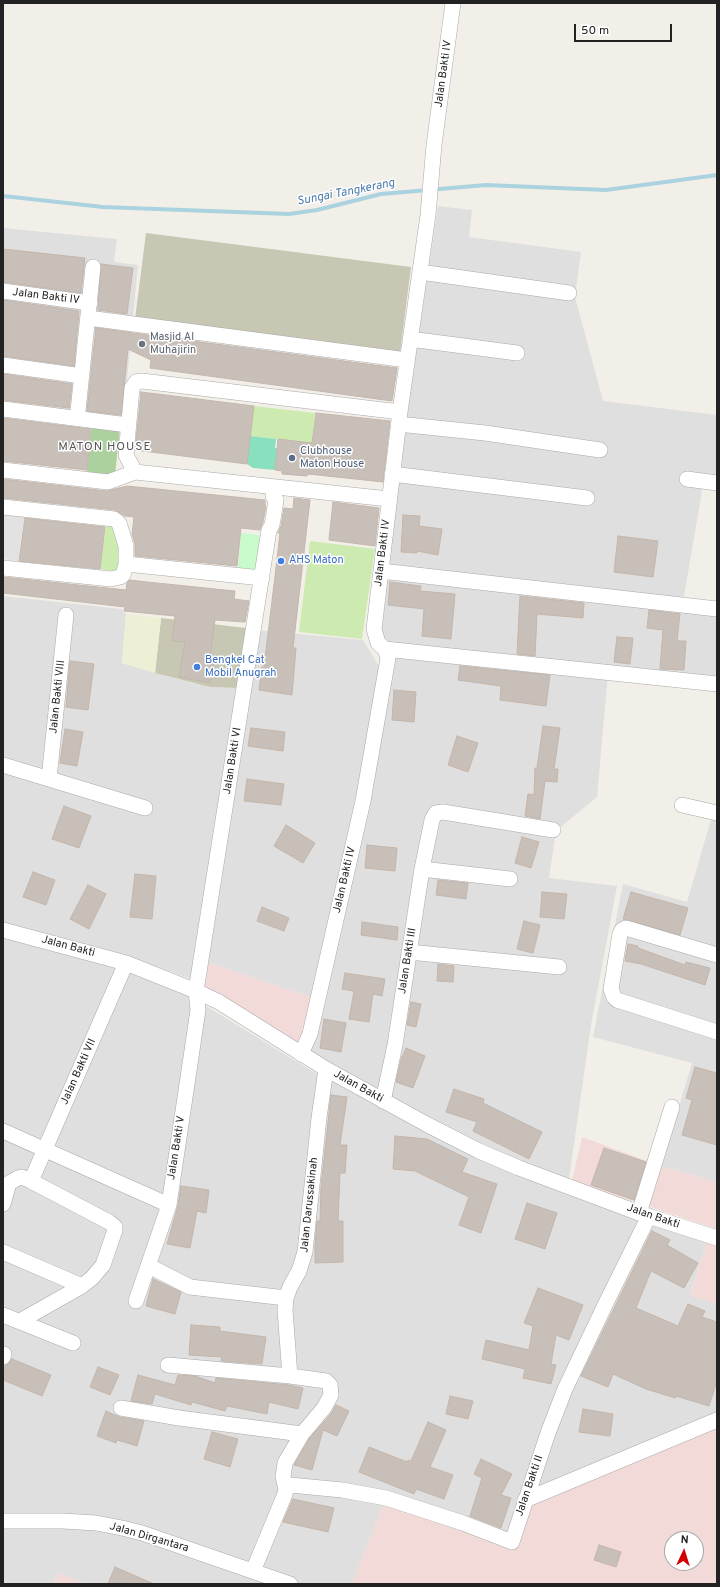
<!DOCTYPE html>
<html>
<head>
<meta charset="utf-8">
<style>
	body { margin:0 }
	#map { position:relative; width:720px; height:1587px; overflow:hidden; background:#f2efe9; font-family:Overpass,sans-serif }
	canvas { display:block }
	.frame { position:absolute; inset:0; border:4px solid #222; pointer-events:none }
	.north { position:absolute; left:664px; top:1531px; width:40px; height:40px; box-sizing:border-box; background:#fff; border:1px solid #a7a7a7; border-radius:50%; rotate:4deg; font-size:11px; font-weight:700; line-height:16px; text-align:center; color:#222 }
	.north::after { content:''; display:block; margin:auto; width:14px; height:18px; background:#d40000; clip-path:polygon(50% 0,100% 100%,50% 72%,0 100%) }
	.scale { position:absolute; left:574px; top:24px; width:98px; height:18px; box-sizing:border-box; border:2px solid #222; border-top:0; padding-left:5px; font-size:12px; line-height:14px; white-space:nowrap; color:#222; -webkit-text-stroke:3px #fff; paint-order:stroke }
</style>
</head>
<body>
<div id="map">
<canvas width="720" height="1587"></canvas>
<div class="frame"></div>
<div class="north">N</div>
<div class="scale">50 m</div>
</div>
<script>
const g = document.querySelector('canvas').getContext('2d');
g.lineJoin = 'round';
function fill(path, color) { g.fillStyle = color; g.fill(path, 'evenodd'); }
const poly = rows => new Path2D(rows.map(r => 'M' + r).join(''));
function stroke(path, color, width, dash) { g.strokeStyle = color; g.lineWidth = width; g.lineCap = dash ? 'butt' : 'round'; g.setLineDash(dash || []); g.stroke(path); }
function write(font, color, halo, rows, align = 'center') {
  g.font = font + ' Overpass,sans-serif'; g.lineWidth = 3; g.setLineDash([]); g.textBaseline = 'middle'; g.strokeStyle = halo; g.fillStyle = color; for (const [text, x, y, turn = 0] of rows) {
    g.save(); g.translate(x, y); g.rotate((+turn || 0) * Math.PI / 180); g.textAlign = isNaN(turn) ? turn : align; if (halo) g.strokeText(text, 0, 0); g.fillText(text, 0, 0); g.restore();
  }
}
const residential = poly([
	[438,206,472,210,469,237,581,252,575,297,603,401,717,415,717,487,703,485,683,602,717,605,717,671,715,686,608,674,597,797,556,831,549,878,617,886,591,1025,569,1179,502,1153,371,1087,309,1053,391,655,379,626,390,526],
	[3,228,117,239,114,262,138,265,123,421,3,405],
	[3,596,121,609,126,614,122,663,173,678,210,687,237,688,191,979,123,954,3,923],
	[257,630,363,640,382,671,346,848,313,998,206,962],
	[712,816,717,817,717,1182,661,1166,692,1063,593,1037,623,884,687,902],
	[3,936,130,968,185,993,317,1074,425,1128,707,1241,690,1295,717,1304,717,1423,519,1542,384,1502,352,1584,87,1584,58,1573,53,1584,3,1584]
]);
const commercial = poly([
	[206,962,313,998,300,1045,201,988],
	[582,1137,661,1166,717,1182,717,1229,572,1181],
	[707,1241,717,1244,717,1304,690,1296],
	[717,1423,717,1584,352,1584,384,1502,519,1542,535,1495],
	[672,1539,696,1539,696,1563,672,1563],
	[58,1573,87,1584,53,1584]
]);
const construction = poly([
	[146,233,411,267,400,353,135,319],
	[161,618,246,628,237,688,210,687,155,673]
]);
const farmland = poly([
	[126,614,161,618,155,673,122,663]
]);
const grass = poly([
	[254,406,315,413,311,450,301,442,250,436],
	[106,526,114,527,119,534,119,569,113,571,100,569],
	[310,541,375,549,362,639,299,632]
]);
const forest = poly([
	[92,425,120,428,115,475,87,472]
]);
const park = poly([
	[241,533,260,535,257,570,238,568]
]);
const pitch = poly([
	[250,436,276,439,275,448,277,448,275,470,253,468,247,464]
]);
const parking = poly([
	[3,511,25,514,18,561,3,559]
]);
const stream = poly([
	[3,196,103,207,289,214,317,210,381,194,405,192,486,185,606,190,717,175]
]);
const building = poly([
	[3,249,85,258,81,293,3,282,3,249],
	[101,264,133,268,127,314,98,310,101,264],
	[3,300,79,311,74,366,3,356,3,300],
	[96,328,148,335,154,338,155,336,397,368,392,401,150,368,151,360,128,349,121,415,87,411,96,328],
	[3,374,72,384,69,408,3,400,3,374],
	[141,392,254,406,247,464,135,450,141,392],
	[316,413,390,421,383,482,308,474,307,476,282,474,282,471,275,470,278,439,312,443,316,413],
	[3,418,91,429,87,470,3,461,3,418],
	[3,479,107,491,127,486,265,500,265,505,266,506,263,522,260,530,241,528,237,566,135,556,135,544,132,534,134,517,125,516,115,510,3,498,3,479],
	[294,498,310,500,293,648,296,648,292,695,259,690,262,667,264,667,275,576,280,533,278,533,281,526,284,508,293,509,294,498],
	[333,502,379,508,375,546,329,540,333,502],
	[403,515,420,516,419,526,442,529,438,555,417,551,417,553,401,552,403,515],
	[25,518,105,527,100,569,19,561,25,518],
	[618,536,658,541,653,577,614,572,618,536],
	[3,577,126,590,127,583,130,580,147,582,235,591,234,599,249,601,245,622,215,620,210,656,215,656,210,683,179,677,185,642,172,641,175,616,124,611,125,607,3,593,3,577],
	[390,582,421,586,420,591,455,594,451,639,422,636,424,609,388,605,390,582],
	[520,596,584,603,583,618,537,614,535,656,517,654,520,596],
	[649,610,680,614,677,641,686,641,684,670,660,669,663,630,647,628,649,610],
	[617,637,633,638,630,664,614,662,617,637],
	[70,661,94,664,88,710,66,707,70,661],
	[460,666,550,675,546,706,500,700,501,686,458,680,460,666],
	[394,690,416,692,414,722,392,720,394,690],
	[543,726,560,728,554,769,558,769,557,782,545,781,540,819,525,816,528,794,534,795,535,768,537,768,543,726],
	[251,728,285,732,283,751,248,746,251,728],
	[65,729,83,732,77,766,60,763,65,729],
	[457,736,478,743,468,772,448,765,457,736],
	[247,779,284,784,281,805,244,801,247,779],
	[64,806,91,816,79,848,52,839,64,806],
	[286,825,315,843,303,863,274,846,286,825],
	[522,837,539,842,531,868,515,863,522,837],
	[367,845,397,848,395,871,365,868,367,845],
	[33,872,55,880,46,905,23,897,33,872],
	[135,874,156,876,152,919,130,917,135,874],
	[438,880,468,883,466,899,436,895,438,880],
	[88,885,106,894,89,929,70,919,88,885],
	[542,892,567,894,564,919,540,917,542,892],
	[631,892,688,908,680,935,623,919,631,892],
	[262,907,289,918,284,931,257,921,262,907],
	[524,921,540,925,533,953,517,949,524,921],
	[362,922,398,927,397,940,361,935,362,922],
	[628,944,638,946,638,948,685,965,686,962,710,968,705,985,641,964,625,961,628,944],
	[438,964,454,966,453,982,437,981,438,964],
	[345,973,385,979,382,996,373,994,369,1022,349,1019,354,991,342,989,345,973],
	[411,1002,421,1004,416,1027,407,1025,411,1002],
	[324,1019,346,1023,341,1052,320,1048,324,1019],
	[406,1048,425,1056,413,1088,396,1082,401,1060,406,1048],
	[695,1067,717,1073,717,1145,682,1135,692,1100,686,1098,695,1067],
	[454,1089,484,1099,483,1103,542,1132,529,1159,473,1131,477,1122,446,1112,454,1089],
	[331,1095,347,1097,340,1145,347,1145,345,1173,340,1173,338,1221,343,1221,343,1262,315,1263,315,1245,317,1221,320,1221,321,1187,331,1095],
	[395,1136,427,1139,468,1159,462,1172,497,1184,481,1233,459,1225,469,1197,415,1171,393,1169,395,1136],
	[604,1148,646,1162,634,1200,591,1185,604,1148],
	[181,1186,209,1190,206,1213,197,1211,190,1248,167,1244,178,1206,181,1186],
	[527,1203,557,1213,545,1249,515,1239,527,1203],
	[652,1231,670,1240,667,1245,698,1263,684,1288,651,1271,636,1308,678,1326,688,1304,705,1311,702,1317,717,1322,717,1381,709,1406,676,1396,675,1398,646,1389,613,1374,608,1387,581,1376,652,1231],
	[153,1279,181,1292,175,1314,146,1306,153,1279],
	[538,1288,583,1305,569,1340,556,1335,551,1364,556,1365,551,1384,523,1378,525,1369,482,1359,486,1340,529,1350,533,1326,524,1323,538,1288],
	[191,1325,220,1327,220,1331,266,1337,262,1364,221,1361,222,1357,189,1355,191,1325],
	[12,1359,51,1375,42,1396,3,1380,3,1370,5,1366,9,1363,12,1359],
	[98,1367,119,1375,110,1395,90,1387,98,1367],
	[138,1375,175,1385,178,1375,195,1376,215,1383,216,1378,289,1385,303,1388,298,1409,269,1402,267,1414,227,1406,225,1411,192,1402,191,1405,155,1394,152,1404,131,1401,138,1375],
	[450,1396,473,1401,468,1419,446,1414,450,1396],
	[336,1405,349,1411,337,1436,323,1430,312,1470,294,1465,309,1439,331,1414,336,1405],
	[583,1409,613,1414,610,1436,579,1432,583,1409],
	[106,1411,119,1417,144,1421,137,1446,117,1440,116,1443,97,1436,106,1411],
	[428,1422,446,1430,430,1467,453,1475,444,1499,416,1489,414,1494,359,1472,369,1447,407,1462,408,1460,411,1461,428,1422],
	[212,1432,238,1439,230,1467,204,1459,212,1432],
	[481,1459,512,1474,501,1495,511,1498,501,1528,470,1516,482,1478,474,1474,481,1459],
	[293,1499,334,1508,328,1532,283,1522,293,1499],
	[599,1545,621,1552,616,1567,594,1560,599,1545],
	[115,1567,154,1584,108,1584,115,1567]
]);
const minor = poly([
	[420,272,569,293],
	[3,291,90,303],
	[88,318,407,360],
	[410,339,517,353],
	[3,365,82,376],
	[3,409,128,425],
	[78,411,93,267],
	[398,424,485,433,600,450],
	[3,470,108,482,135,472,389,499],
	[135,472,126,455,132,388,136,382,142,381,400,412],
	[392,474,587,498],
	[687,479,717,483],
	[3,507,114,519,119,523,126,546,126,564,123,575,120,577,111,579,3,568],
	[126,564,262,578],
	[381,571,717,609],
	[385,649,717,684],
	[3,765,145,808],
	[49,779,66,615],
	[682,805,717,813],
	[422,869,510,879],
	[3,930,126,963,196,991,219,1002,326,1069,428,1125,479,1151,519,1168,639,1213,717,1238],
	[409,952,559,967],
	[717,955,626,928,622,930,620,934,611,989,614,997,617,1000,717,1032],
	[301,1054,310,1034,363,801,388,658,385,649,378,643,374,629,400,412,428,215,434,145,453,3],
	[383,1101,395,1045,422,869,432,820,434,816,436,813,443,812,553,830],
	[3,1131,169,1205],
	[31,1181,126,963],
	[3,1204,9,1183,18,1178,22,1177,31,1181,109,1222,115,1227,115,1230,103,1265,92,1278,82,1286,20,1321],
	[639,1213,672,1107],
	[3,1252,82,1286],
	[149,1266,190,1287,286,1298],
	[136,1301,169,1205,198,1010,196,991,269,530,272,525,275,507,276,500,273,496,274,487],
	[3,1315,73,1343],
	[3,1357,4,1354],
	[168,1365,290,1376],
	[121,1408,179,1418,302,1434],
	[286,1489,290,1485,342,1490,386,1498,463,1523,512,1542,548,1433,565,1389,606,1303,649,1216],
	[525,1500,717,1420],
	[3,1521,63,1521,96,1523,122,1528,142,1533,290,1584],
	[253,1571,285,1494,286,1489,283,1477,285,1463,302,1434,324,1408,331,1395,330,1385,326,1381,290,1376,285,1310,286,1298,290,1287,299,1271,305,1252,319,1118,326,1069]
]);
const markers = [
	[142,344,4,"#6b7280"],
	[292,458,4,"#5c6f8a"],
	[281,561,4,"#3f7fe0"],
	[197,667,4,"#3f7fe0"]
];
const streetNames = [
	["Jalan Bakti IV",444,74,-82],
	["Jalan Bakti IV",46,297,7],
	["Jalan Bakti IV",383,553,-83],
	["Jalan Bakti VIII",58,697,-84],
	["Jalan Bakti VI",233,761,-81],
	["Jalan Bakti IV",345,880,-77],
	["Jalan Bakti",68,947,15],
	["Jalan Bakti III",408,961,-81],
	["Jalan Bakti VII",79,1072,-66],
	["Jalan Bakti",358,1087,29],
	["Jalan Bakti V",177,1148,-81],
	["Jalan Darussakinah",310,1205,-84],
	["Jalan Bakti",653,1217,19],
	["Jalan Bakti II",530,1486,-71],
	["Jalan Dirgantara",149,1538,16]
];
const worshipNames = [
	["Masjid Al",150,338],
	["Muhajirin",150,351]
];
const serviceNames = [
	["Clubhouse",300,452],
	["Maton House",300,465]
];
const shopNames = [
	["AHS Maton",289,561],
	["Bengkel Cat",205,661],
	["Mobil Anugrah",205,674]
];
const waterNames = [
	["Sungai Tangkerang",346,193,-11]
];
const neighbourhoodNames = [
	["MATON HOUSE",105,448]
];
fill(residential, '#e0dfdf');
fill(commercial, '#f2dad9');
fill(construction, '#c7c7b4');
fill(farmland, '#eef0d5');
fill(grass, '#cdebb0');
fill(forest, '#add19e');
fill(park, '#c8facc');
fill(pitch, '#88e0be');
fill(parking, '#e2e2e2');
stroke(stream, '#aad3df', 4);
fill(building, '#c7bfb8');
stroke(building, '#c4b6ab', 1);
stroke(minor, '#a9a9a9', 16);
stroke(minor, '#fff', 15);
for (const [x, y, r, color] of markers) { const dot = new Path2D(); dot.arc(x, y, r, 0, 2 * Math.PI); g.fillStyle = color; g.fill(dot); stroke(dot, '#fff', 1.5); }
write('11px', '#222', '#fff', streetNames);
write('11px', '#5b616d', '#fff', worshipNames, 'left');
write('11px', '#4e5e75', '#fff', serviceNames, 'left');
write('11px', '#366cbe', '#fff', shopNames, 'left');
write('italic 12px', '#4a7aab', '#fff', waterNames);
g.letterSpacing = '1px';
write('12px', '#555', '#fff', neighbourhoodNames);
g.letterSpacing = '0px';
</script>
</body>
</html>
